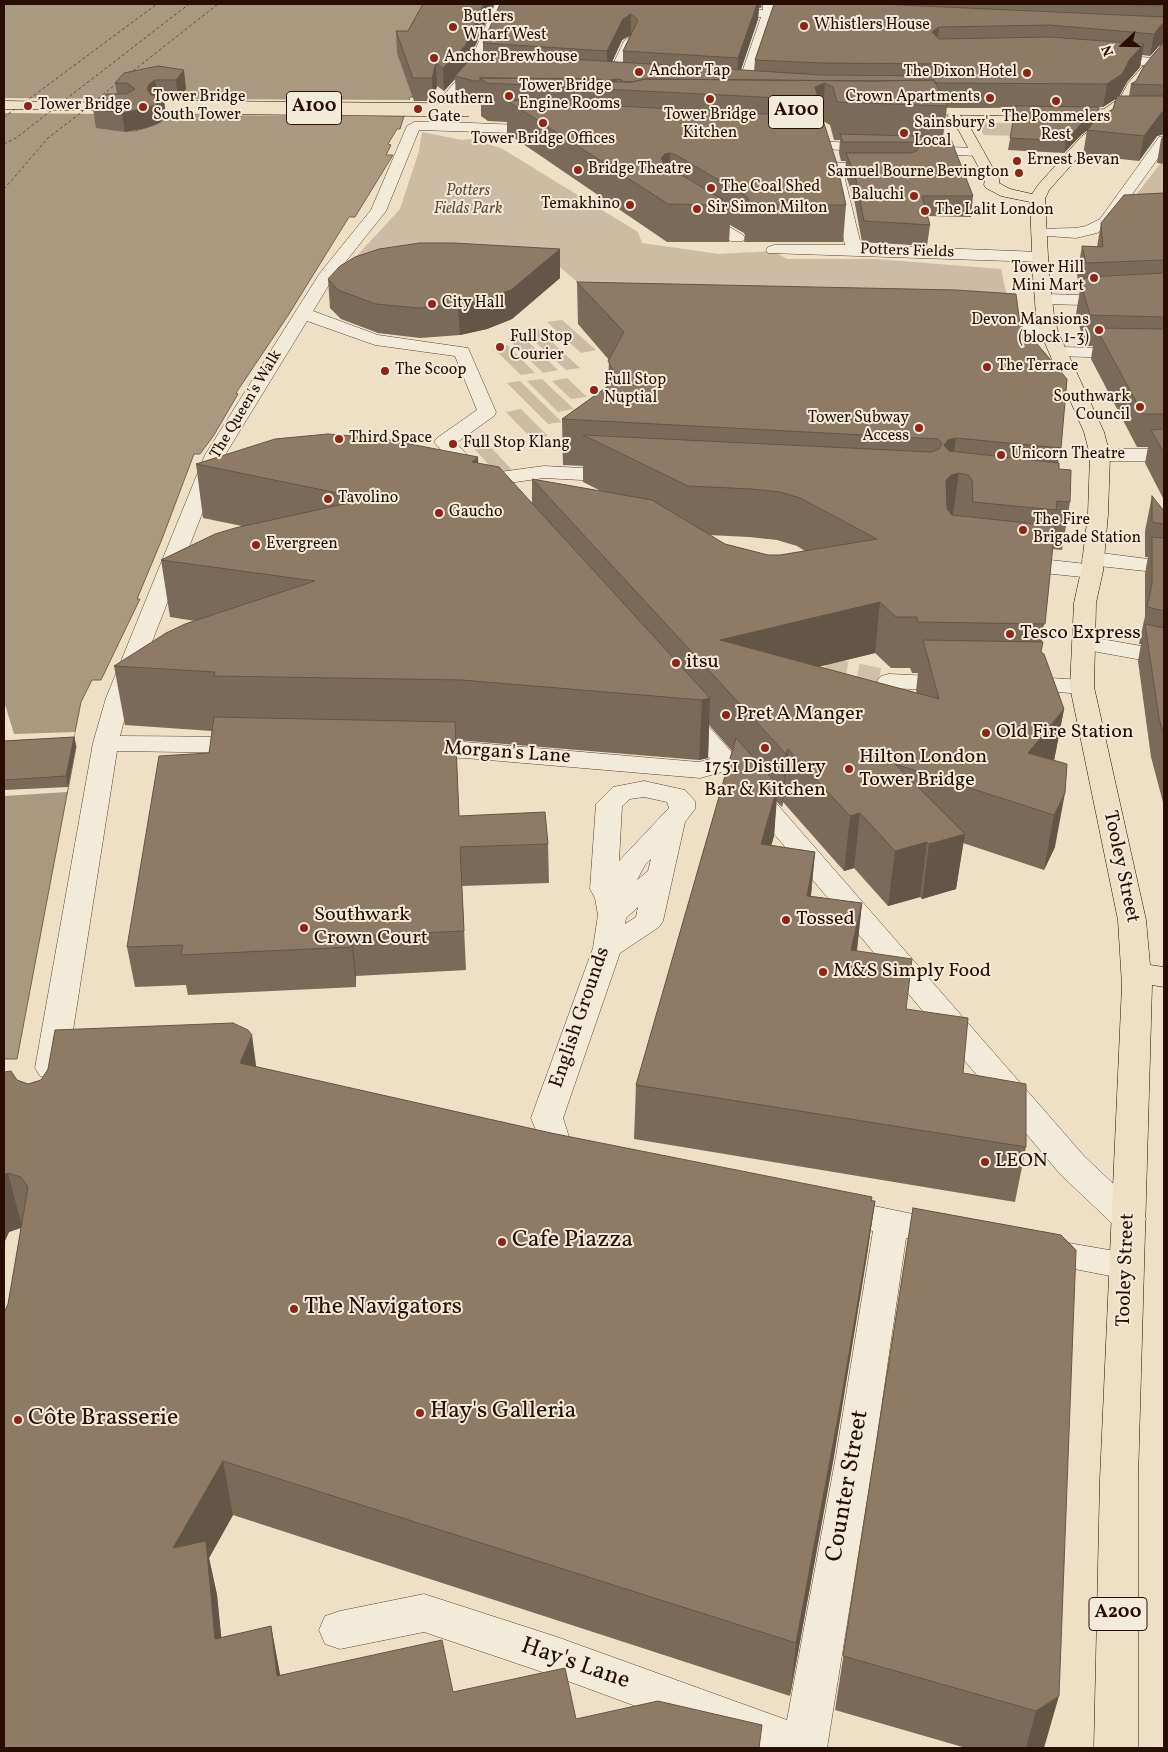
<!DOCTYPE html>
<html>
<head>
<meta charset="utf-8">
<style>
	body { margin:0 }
	#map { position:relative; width:1168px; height:1752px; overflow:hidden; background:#ede0c4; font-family:Vollkorn,serif }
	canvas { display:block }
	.frame { position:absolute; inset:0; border:5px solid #270e00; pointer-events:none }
	.north { position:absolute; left:1098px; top:20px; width:50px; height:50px; -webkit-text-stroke:4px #f3ebd9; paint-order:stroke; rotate:249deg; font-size:14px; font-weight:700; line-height:20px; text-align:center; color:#270e00 }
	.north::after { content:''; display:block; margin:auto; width:18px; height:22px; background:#270e00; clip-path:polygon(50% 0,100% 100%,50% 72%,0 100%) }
</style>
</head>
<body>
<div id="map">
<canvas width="1168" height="1752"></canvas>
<div class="frame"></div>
<div class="north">N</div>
</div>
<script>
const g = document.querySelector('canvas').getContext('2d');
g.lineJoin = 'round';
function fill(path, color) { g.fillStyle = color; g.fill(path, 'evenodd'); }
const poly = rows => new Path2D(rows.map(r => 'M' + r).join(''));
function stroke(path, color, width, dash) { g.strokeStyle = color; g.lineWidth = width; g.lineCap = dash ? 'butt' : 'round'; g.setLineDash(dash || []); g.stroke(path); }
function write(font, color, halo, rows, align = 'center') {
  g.font = font + ' Vollkorn,serif'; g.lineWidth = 4; g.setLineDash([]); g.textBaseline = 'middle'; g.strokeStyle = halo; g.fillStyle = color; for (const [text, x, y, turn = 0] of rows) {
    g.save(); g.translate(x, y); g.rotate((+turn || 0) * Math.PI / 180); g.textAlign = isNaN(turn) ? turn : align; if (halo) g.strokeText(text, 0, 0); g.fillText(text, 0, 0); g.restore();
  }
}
const green = poly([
	[984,123,1012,123,1020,136,984,135,979,127],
	[422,132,462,140,469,139,501,148,638,232,642,243,719,254,773,251,787,259,876,259,1001,269,1013,325,581,285,554,262,340,274,400,209,419,151],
	[1164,159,1164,214,1125,209],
	[562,320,596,350,581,353,547,322],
	[537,328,580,368,566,370,523,331],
	[523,337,558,370,543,373,508,339],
	[507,345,535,373,521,375,493,348],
	[567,378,586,396,586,397,571,399,552,381],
	[542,379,574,409,558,412,527,381],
	[520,381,562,422,548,424,507,383],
	[521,409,548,436,532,439,506,412],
	[487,443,513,471,497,474,472,446]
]);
const water = poly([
	[4,4,432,4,417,97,410,97,400,129,397,129,388,144,391,145,386,155,393,155,355,217,349,217,289,314,236,393,238,394,214,435,200,454,194,454,162,539,137,599,140,599,101,680,92,680,81,702,74,737,76,747,17,1059,4,1059,4,4],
	[177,88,180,97,161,122,152,126,135,131,114,130,177,88]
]);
const pier = poly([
	[4,98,123,99,110,114,4,113],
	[175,99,411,100,406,116,163,115],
	[4,701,14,734,75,732,74,737,17,740,20,751,76,747,67,792,4,796]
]);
const ferry = poly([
	[133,71,218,4],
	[25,102,157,4],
	[94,102,116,84],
	[61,103,189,4],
	[4,117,16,108],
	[4,144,16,138,52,110],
	[4,189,48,138,83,111]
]);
const minorTunnel = poly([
	[825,668,889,681]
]);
const minor = poly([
	[495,4,507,4,479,70,451,102,447,122,544,126,551,130,544,134,419,130,386,211,335,275,313,311,378,335,468,348,496,412,494,416,456,443,485,474,544,466,619,470,626,472,629,476,626,480,619,482,544,478,480,487,473,485,434,442,437,438,477,410,455,356,375,345,307,321,225,455,130,698,120,736,247,737,256,740,260,745,256,750,247,753,117,751,67,1068,62,1076,51,1079,40,1076,35,1068,93,743,106,698,205,455,320,273,371,210,407,126,414,122,433,122,438,101,467,69,495,4],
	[763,4,775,4,774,11,808,12,814,16,808,20,773,18,749,87,748,90,738,90,737,87,761,17,721,15,715,12,721,9,763,10,763,4],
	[630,37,636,41,618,79,617,82,607,82,606,79,624,41,630,37],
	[1103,54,1154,58,1160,62,1154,66,1099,61,1097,58,1103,54],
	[1164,136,1164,150,1110,225,1097,233,1076,238,1034,235,1032,232,1034,229,1076,228,1086,226,1100,219,1159,137,1164,136],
	[794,140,876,144,881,145,883,148,881,151,876,152,789,147,787,144,789,141,794,140],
	[919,146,977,148,982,149,984,152,982,155,977,156,914,153,912,150,914,147,919,146],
	[835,163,883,163,888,164,890,167,888,170,883,171,843,171,861,245,1040,252,1046,254,1048,257,1046,260,1040,262,768,253,766,250,768,247,774,245,845,245,828,167,830,164,835,163],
	[698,209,703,211,743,235,745,238,743,241,731,241,693,217,690,214,693,211,698,209],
	[1164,291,1164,301,1083,305,1044,304,1038,303,1036,299,1038,295,1044,294,1083,295,1164,291],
	[988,322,1049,327,1055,328,1058,332,1055,336,1049,337,982,331,979,327,982,323,988,322],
	[1058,347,1164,349,1164,359,1052,356,1049,352,1052,348,1058,347],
	[1100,449,1164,449,1164,461,1100,461,1093,459,1090,455,1093,451,1100,449],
	[1093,552,1164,561,1164,573,1099,566,1103,571,1100,576,1092,578,1014,570,1006,568,1003,563,1006,558,1014,556,1086,564,1082,559,1085,554,1093,552],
	[1084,636,1164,650,1164,664,1076,648,1072,643,1076,638,1084,636],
	[889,674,955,677,963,679,967,684,963,689,955,691,889,688,881,686,877,681,881,676,889,674],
	[1018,676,1082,680,1090,682,1094,687,1090,692,1082,694,1010,688,1006,683,1010,678,1018,676],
	[684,707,693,709,736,757,1084,1156,1141,1210,1146,1219,1141,1228,1129,1232,1117,1228,1060,1174,722,772,700,778,465,758,419,757,410,754,406,749,410,744,419,741,465,742,699,762,710,759,672,714,675,709,684,707],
	[644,781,685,790,695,801,695,809,685,822,663,921,659,927,620,953,563,1118,569,1137,564,1145,553,1149,542,1145,531,1118,593,948,598,915,595,898,590,889,596,804,613,787,644,781],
	[644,797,667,802,669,808,619,861,622,806,630,799,644,797],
	[651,859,648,871,637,880,645,865,651,859],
	[638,907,636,917,625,924,626,918,638,907],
	[836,1198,946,1221,958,1225,963,1234,958,1243,946,1247,906,1238,874,1456,827,1748,749,1748,557,1677,424,1632,340,1649,325,1644,319,1630,325,1616,340,1611,424,1594,557,1637,787,1720,836,1456,873,1231,824,1220,819,1211,824,1202,836,1198],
	[1040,1238,1126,1253,1138,1256,1143,1266,1138,1276,1126,1279,1028,1260,1023,1251,1028,1242,1040,1238]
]);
const major = poly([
	[1164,46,1164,57,1139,88,1130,103,1112,116,1108,131,1092,142,1049,190,1045,199,1049,276,1054,315,1058,332,1104,432,1110,455,1108,514,1103,571,1096,603,1094,687,1146,920,1150,965,1164,967,1164,987,1152,985,1138,1479,1138,1748,1094,1748,1100,1479,1122,985,1118,920,1070,687,1074,603,1081,571,1088,514,1090,455,1084,432,1040,332,1036,315,1033,276,1030,202,1001,196,986,188,984,185,985,179,959,131,947,117,949,114,959,114,970,127,999,179,999,183,1010,189,1032,194,1038,185,1082,136,1097,126,1101,111,1120,98,1128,83,1160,47,1164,46]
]);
const highway = poly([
	[4,101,129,103,136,107,129,111,4,109,4,101],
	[908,107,1164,110,1164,118,903,114,901,111,903,108,908,107]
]);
const highwayBridge = poly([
	[158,107,469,110]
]);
const wall = poly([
	[423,4,494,4,468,62,483,54,483,43,500,4,762,4,761,8,759,8,758,19,741,70,754,71,755,60,774,4,1164,4,1164,164,1157,163,1161,139,1164,134,1157,136,1139,161,1083,155,1087,130,1081,135,1064,153,1008,150,1016,107,947,107,943,137,973,196,971,217,927,216,930,225,927,246,862,242,854,199,845,173,846,161,841,161,839,153,840,140,834,140,830,125,823,121,846,205,843,242,744,242,745,235,744,233,730,225,729,242,667,242,507,133,507,122,488,121,481,116,481,104,475,104,456,99,455,79,444,91,437,86,433,101,414,101,397,53,396,31,408,31],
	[630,36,623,51,623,63,612,62,622,40],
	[1162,45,1136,81,1131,84,1129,96,1119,96,1127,82,1140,67,1142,55,1150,56,1159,46],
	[1116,98,1113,109,1097,120,1095,107,1103,107],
	[158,66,186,89,178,99,164,99,166,116,159,123,146,128,125,132,96,128,93,109,117,94,115,83],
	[1164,193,1164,500,1145,463,1148,447,1137,447,1091,359,1093,346,1085,346,1076,314,1080,290,1077,275,1082,246,1097,247,1101,223],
	[560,278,512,319,487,329,460,335,420,338,378,333,341,319,330,308,328,279],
	[577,282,1020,324,1061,448,1058,463,1059,469,1070,502,1062,550,1052,549,1041,652,1064,709,1054,760,1055,847,1044,870,963,843,956,889,922,899,920,897,888,906,854,868,844,871,783,802,782,807,776,801,774,836,771,845,815,852,811,896,862,903,857,951,906,1009,963,1073,1026,1147,1015,1202,634,1139,636,1085,732,751,709,725,708,758,699,760,456,740,459,816,548,844,549,883,462,886,466,970,356,976,356,987,188,995,186,985,135,987,127,947,209,753,212,731,125,725,114,666,195,621,170,617,161,560,242,526,203,518,196,464,478,463,532,503,532,479,601,491,583,482,583,466,563,465,562,419,608,386,609,360,578,324],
	[709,535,749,537,777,540,797,546,805,551,780,555,768,555,725,544],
	[875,653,891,668,910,668,912,673,918,673,916,691,917,693,818,667],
	[1152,496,1164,511,1164,806,1151,757,1138,661,1141,644,1139,644,1145,616,1145,573,1148,557,1145,557,1145,531],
	[74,737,76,747,68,787,4,790,4,741],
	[256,1067,551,1133,875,1201,867,1255,834,1456,790,1696,233,1515,209,1558,217,1595,221,1638,271,1626,280,1675,453,1692,576,1719,762,1725,4,1748,8,1304,21,1228,9,1232,4,1243,4,1072,17,1080,28,1084],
	[913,1208,1061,1235,1044,1748,966,1748,835,1710]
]);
const shadedWall = poly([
	[484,4,494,4,465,68,455,76,455,79,444,91,443,68],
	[757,4,759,4,758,19,737,81,738,58],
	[631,14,631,35,622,40,607,73,607,51,623,19],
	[1164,23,1164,44,1159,46,1150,56,1154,34,1162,24],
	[939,27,937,49,932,32],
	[1144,44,1140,67,1127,82,1119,97,1103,107,1107,84],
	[436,63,437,86,433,101,432,78],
	[184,70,186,89,178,99,176,80],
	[617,79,616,90,597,82],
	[155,80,158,99,163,97,166,116,159,123,146,128,125,132,122,113,147,89,149,84],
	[825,83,822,120,818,123,819,100,815,87],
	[1099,107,1095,125,1081,135,1064,153,1066,141,1082,123],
	[1164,111,1164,134,1157,136,1139,161,1144,136,1162,112],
	[670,153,669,189,661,158,665,154],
	[560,249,560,278,512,319,487,329,460,335,458,305],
	[956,438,951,475,959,473,952,520,940,528,944,445,948,440],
	[478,457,480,511,472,462],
	[880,602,875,653,727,689,720,640],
	[710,698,708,758,699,760,702,700],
	[1064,709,1054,761,1028,753],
	[74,737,76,747,68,787,66,776],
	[788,749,783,802,782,807,786,754],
	[778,785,774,836,757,896,761,844],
	[1065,793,1055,847,1044,870,1054,815],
	[860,813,854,868,844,871,850,816],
	[965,834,956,889,922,899,929,844],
	[927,842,920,897,888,906,895,851],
	[815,852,810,904,807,896],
	[862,903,856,956,851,950],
	[352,936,356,976,356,987,352,947],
	[252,1035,259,1088,240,1063],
	[8,1173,22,1227,9,1232,4,1243,4,1175],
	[875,1201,867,1255,834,1456,790,1696,796,1643],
	[223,1461,233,1515,209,1558,217,1595,227,1692,173,1548],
	[271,1626,281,1680,277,1676],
	[1059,1696,1044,1748,1026,1748,1036,1711]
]);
const building = poly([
	[423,4,484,4,465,46,443,68,436,63,432,78,413,78,396,31,408,31,423,4],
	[500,4,757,4,738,58,623,51,638,20,631,14,623,19,607,51,483,43,500,4],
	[774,4,878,4,1164,17,1164,23,1162,24,1154,34,1050,25,939,27,932,32,939,39,1050,37,1144,44,1130,59,1122,74,1107,84,935,83,934,80,873,81,645,79,632,82,623,82,622,80,617,79,604,81,597,79,480,78,480,81,474,81,455,76,476,53,822,75,945,76,953,71,945,64,822,63,755,60,774,4],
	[1119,4,1164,4,1164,6,1119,4],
	[1164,42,1164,85,1131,84,1136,81,1144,66,1164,42],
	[158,66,184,70,176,80,155,80,149,84,147,89,151,95,163,97,156,105,143,109,122,113,93,109,106,94,126,94,135,89,127,83,115,83,124,73,158,66],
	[480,78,597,79,608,82,632,82,645,79,873,81,934,80,947,106,837,102,833,87,825,83,815,87,819,100,487,83,480,78],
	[1117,96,1164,96,1164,111,1162,112,1144,136,1087,130,1097,119,1113,109,1117,96],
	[506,100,822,117,837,164,846,205,746,205,749,200,746,196,676,155,670,153,665,154,661,158,664,164,731,205,668,204,506,100],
	[1016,106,1099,107,1097,113,1082,123,1066,141,1010,138,1016,106],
	[840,134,950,137,973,196,922,196,930,225,864,221,856,179,846,153,910,153,917,151,919,146,915,143,910,142,843,142,840,134],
	[1164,193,1164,260,1086,263,1082,246,1103,247,1101,223,1124,195,1164,193],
	[420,243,453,243,560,249,511,290,486,299,458,305,419,308,376,304,338,290,328,279,340,266,355,257,379,249,420,243],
	[1164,273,1164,317,1090,315,1081,284,1084,282,1083,279,1089,277,1164,273],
	[577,282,956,290,1016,294,1020,324,1067,379,1061,448,956,438,948,440,944,445,949,451,1059,463,1059,469,1071,470,1070,502,1057,501,1056,510,973,502,972,480,968,475,959,473,951,475,946,480,947,509,952,515,1055,526,1045,624,918,622,917,617,896,617,880,602,720,640,939,699,923,640,1043,642,1041,652,1044,654,1064,709,1028,753,1067,764,1065,793,1054,815,895,764,965,834,929,844,927,842,895,851,860,813,850,816,788,749,786,754,532,479,652,500,725,544,768,555,780,555,877,539,800,498,780,492,752,489,688,486,583,435,931,452,939,449,942,443,938,439,562,419,618,379,608,361,624,332,577,282],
	[1096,328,1164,329,1164,414,1143,414,1096,328],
	[1164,429,1164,453,1151,430,1164,429],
	[328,434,378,438,478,457,472,462,499,467,710,698,702,700,462,680,214,676,215,672,114,666,166,633,185,624,315,581,161,560,215,534,235,528,367,499,196,464,275,439,328,434],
	[1152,496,1164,511,1164,524,1152,522,1152,496],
	[1152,537,1164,538,1164,611,1147,607,1152,584,1152,537],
	[1145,624,1164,628,1164,736,1159,718,1145,624],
	[214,717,455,722,459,816,545,812,548,844,460,847,464,931,352,936,352,947,181,955,183,945,127,947,159,756,209,753,214,717],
	[74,737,66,776,4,780,4,741,74,737],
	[736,738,778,785,761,844,815,852,807,896,862,903,851,950,912,959,906,1009,968,1018,963,1073,1026,1084,1026,1147,636,1085,736,738],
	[233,1023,248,1030,252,1035,240,1063,551,1133,872,1197,871,1201,875,1201,841,1401,796,1643,223,1461,173,1548,206,1541,215,1639,271,1626,277,1676,442,1640,453,1692,565,1668,576,1719,658,1701,762,1725,759,1748,4,1748,4,1313,8,1304,28,1187,21,1177,8,1173,4,1175,4,1072,11,1071,17,1080,28,1084,41,1080,48,1069,55,1030,233,1023],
	[913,1208,1061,1235,1076,1250,1059,1696,1036,1711,843,1656,913,1208]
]);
const markers = [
	[804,26,5,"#8f2418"],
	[453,27,5,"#8f2418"],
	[434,58,5,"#8f2418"],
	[639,72,5,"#8f2418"],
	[1027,73,5,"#8f2418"],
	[509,96,5,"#8f2418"],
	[990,98,5,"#8f2418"],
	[710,99,5,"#8f2418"],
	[1056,101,5,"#8f2418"],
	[28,106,5,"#8f2418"],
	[143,107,5,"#8f2418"],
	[418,109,5,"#8f2418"],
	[543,123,5,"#8f2418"],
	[904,133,5,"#8f2418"],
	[1017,161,5,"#8f2418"],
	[578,170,5,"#8f2418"],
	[1019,173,5,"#8f2418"],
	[711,188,5,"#8f2418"],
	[914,196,5,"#8f2418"],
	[630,205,5,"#8f2418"],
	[697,209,5,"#8f2418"],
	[925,211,5,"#8f2418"],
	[1094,278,5,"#8f2418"],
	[432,304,5,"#8f2418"],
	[1099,330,5,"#8f2418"],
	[500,347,5,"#8f2418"],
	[987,367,5,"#8f2418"],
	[385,371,5,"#8f2418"],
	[594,390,5,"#8f2418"],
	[1140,407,5,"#8f2418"],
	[919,428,5,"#8f2418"],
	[339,439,5,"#8f2418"],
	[453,444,5,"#8f2418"],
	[1001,455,5,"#8f2418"],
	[328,499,5,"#8f2418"],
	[439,513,5,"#8f2418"],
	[1023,530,5,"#8f2418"],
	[256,545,5,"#8f2418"],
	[1010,634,5,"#8f2418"],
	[676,663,5,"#8f2418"],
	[726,715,5,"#8f2418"],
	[986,733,5,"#8f2418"],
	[765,748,5,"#8f2418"],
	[849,769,5,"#8f2418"],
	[786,920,5,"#8f2418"],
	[304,928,5,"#8f2418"],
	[823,972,5,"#8f2418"],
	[985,1162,5,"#8f2418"],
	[502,1242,5,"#8f2418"],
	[294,1309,5,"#8f2418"],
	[420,1413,5,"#8f2418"],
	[18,1420,5,"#8f2418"]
];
const farPoinames = [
	["Butlers",463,18],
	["Wharf West",463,36],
	["Whistlers House",814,26],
	["Anchor Brewhouse",444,58],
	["Anchor Tap",649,72],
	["The Dixon Hotel",1017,73,"right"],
	["Tower Bridge",519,87],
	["Engine Rooms",519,105],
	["Tower Bridge",153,98],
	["South Tower",153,116],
	["Crown Apartments",980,98,"right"],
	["Southern",428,100],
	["Gate",428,118],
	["Tower Bridge",38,106],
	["Tower Bridge",710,116,"center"],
	["Kitchen",710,134,"center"],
	["The Pommelers",1056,118,"center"],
	["Rest",1056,136,"center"],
	["Sainsbury's",914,124],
	["Local",914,142],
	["Tower Bridge Offices",543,140,"center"],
	["Ernest Bevan",1027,161],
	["Bridge Theatre",588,170],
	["Samuel Bourne Bevington",1009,173,"right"],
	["The Coal Shed",721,188],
	["Baluchi",904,196,"right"],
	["Temakhino",620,205,"right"],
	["Sir Simon Milton",707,209],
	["The Lalit London",935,211],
	["Tower Hill",1084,269,"right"],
	["Mini Mart",1084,287,"right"],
	["City Hall",442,304],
	["Devon Mansions",1089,321,"right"],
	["(block 1-3)",1089,339,"right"],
	["Full Stop",510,338],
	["Courier",510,356],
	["The Terrace",997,367],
	["The Scoop",395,371],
	["Full Stop",604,381],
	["Nuptial",604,399],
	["Southwark",1130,398,"right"],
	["Council",1130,416,"right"],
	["Tower Subway",909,419,"right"],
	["Access",909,437,"right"],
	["Third Space",349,439],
	["Full Stop Klang",463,444],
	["Unicorn Theatre",1011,455],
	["Tavolino",338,499],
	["Gaucho",449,513],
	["The Fire",1033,521],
	["Brigade Station",1033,539],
	["Evergreen",266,545]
];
const farParknames = [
	["Potters",468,192],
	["Fields Park",468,210]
];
const farStreetnames = [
	["Potters Fields",907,252,2],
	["The Queen's Walk",247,405,-59]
];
const shields = [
	[314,108,55],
	[796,112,55],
	[1118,1614,58]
];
const shieldNames = [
	["A100",314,108],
	["A100",796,112],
	["A200",1118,1614]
];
const poiNames = [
	["Tesco Express",1020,634],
	["itsu",686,663],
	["Pret A Manger",736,715],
	["Old Fire Station",996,733],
	["Hilton London",859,758],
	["Tower Bridge",859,781],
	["1751 Distillery",765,768,"center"],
	["Bar & Kitchen",765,791,"center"],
	["Southwark",314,916],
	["Crown Court",314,939],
	["Tossed",796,920],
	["M&S Simply Food",833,972],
	["LEON",995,1162]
];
const streetNames = [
	["Morgan's Lane",507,754,4],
	["Tooley Street",1120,867,78],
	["English Grounds",581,1018,-71],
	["Tooley Street",1127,1270,-88]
];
const nearPoinames = [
	["Cafe Piazza",512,1242],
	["The Navigators",304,1309],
	["Hay's Galleria",430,1413],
	["Côte Brasserie",28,1420]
];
const nearStreetnames = [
	["Counter Street",849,1486,-80],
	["Hay's Lane",575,1665,19]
];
fill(green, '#cbbca3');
fill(water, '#aa9981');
stroke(water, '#76614d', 1);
fill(pier, '#ede0c4');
stroke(ferry, '#624d3a', 1, [3, 2.5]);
stroke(minorTunnel, '#cfc0a7', 22, [22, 11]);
stroke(minor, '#584231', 1);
stroke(major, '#270e00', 1);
stroke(highway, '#270e00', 1);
fill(minor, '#f3ebd9');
fill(major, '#ede0c4');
fill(highway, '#ede0c4');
stroke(highwayBridge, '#270e00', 14, []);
stroke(highwayBridge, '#ede0c4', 13);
fill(wall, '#7a6a58');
fill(shadedWall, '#635647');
fill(building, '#8e7b66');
stroke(building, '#635647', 1);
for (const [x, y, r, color] of markers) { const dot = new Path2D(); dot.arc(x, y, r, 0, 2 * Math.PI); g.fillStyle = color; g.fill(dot); stroke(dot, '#f3ebd9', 2); }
write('16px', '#270e00', '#f3ebd9', farPoinames, 'left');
write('italic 16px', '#604b39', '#f3ebd9', farParknames);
write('16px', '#270e00', '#f3ebd9', farStreetnames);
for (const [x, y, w] of shields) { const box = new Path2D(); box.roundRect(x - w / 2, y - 16.5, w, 33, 4); g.fillStyle = '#f3ebd9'; g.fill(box); stroke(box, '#270e00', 1); }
write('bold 19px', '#270e00', null, shieldNames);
write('20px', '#270e00', '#f3ebd9', poiNames, 'left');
write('20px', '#270e00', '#f3ebd9', streetNames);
write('24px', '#270e00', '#f3ebd9', nearPoinames, 'left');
write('24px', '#270e00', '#f3ebd9', nearStreetnames);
</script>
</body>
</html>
